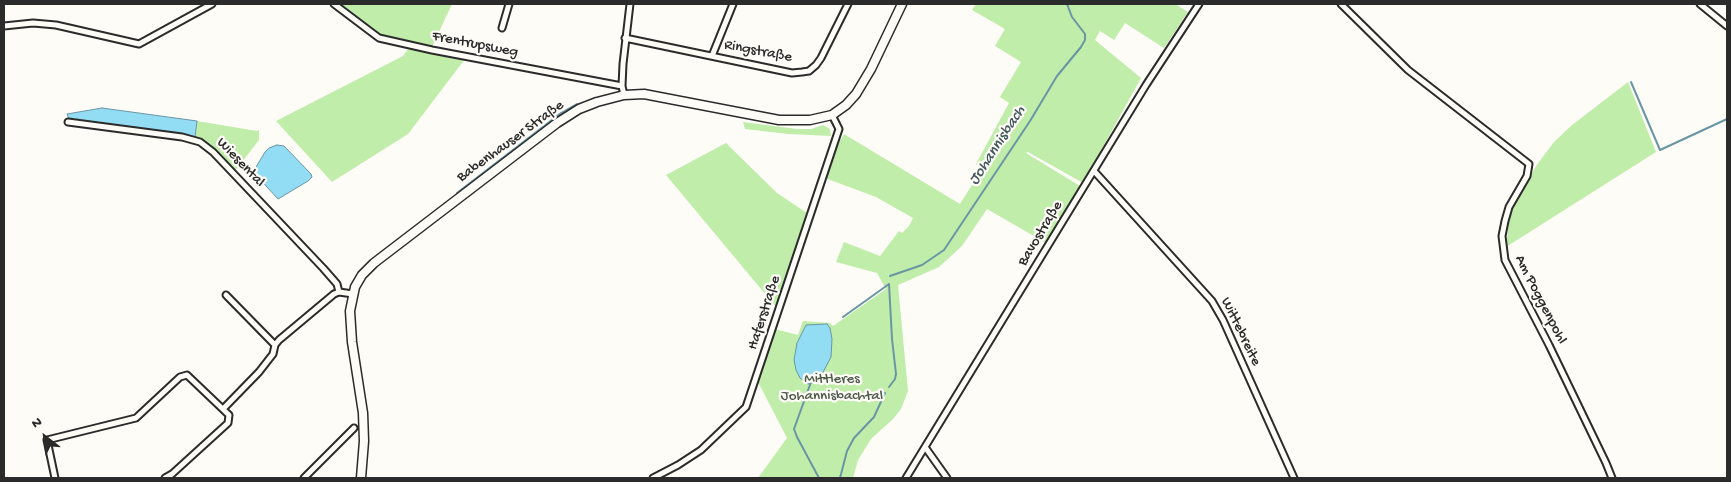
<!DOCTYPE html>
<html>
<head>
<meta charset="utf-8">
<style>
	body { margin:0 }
	#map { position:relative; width:1731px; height:482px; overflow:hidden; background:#fdfcf7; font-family:"Gochi Hand",sans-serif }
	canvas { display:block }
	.frame { position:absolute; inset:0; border:5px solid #2b2b2b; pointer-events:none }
	.north { position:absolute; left:20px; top:412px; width:50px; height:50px; -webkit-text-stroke:4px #fdfcf7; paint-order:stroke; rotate:330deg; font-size:14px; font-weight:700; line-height:20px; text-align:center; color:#2b2b2b }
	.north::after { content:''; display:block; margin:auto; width:18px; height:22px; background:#2b2b2b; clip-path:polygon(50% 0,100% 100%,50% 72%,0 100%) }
</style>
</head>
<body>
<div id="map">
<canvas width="1731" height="482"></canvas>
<div class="frame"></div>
<div class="north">N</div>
</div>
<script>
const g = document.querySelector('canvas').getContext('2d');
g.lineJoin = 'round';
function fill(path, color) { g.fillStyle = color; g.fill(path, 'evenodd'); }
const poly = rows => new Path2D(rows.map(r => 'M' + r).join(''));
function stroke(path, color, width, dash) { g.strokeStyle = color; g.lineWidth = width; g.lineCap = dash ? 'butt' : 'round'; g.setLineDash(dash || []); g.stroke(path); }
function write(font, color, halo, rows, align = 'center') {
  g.font = font + ' "Gochi Hand",sans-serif'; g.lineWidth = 4.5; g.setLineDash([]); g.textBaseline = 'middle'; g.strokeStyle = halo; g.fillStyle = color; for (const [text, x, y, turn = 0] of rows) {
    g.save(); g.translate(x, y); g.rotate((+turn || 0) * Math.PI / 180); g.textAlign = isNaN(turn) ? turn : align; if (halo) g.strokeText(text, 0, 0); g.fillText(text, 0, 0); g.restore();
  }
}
const green = poly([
	[338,4,452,4,432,47,380,37],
	[976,4,1175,4,1188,12,1164,48,1125,23,1114,40,1100,31,1095,40,1141,78,1083,183,1028,152,1026,153,1080,186,1046,243,987,209,962,246,939,267,898,285,908,391,901,409,893,419,871,439,858,460,853,478,758,478,787,438,758,382,775,329,798,335,803,321,830,323,833,326,886,289,877,273,836,262,844,242,880,256,899,231,902,233,909,226,913,218,876,197,825,178,834,152,844,134,960,204,982,169,976,164,1009,103,1000,97,1021,62,995,46,1005,29,972,10],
	[409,48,465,59,408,134,332,182,276,121,403,56],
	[1628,82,1656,152,1506,247,1510,213,1536,166,1554,142,1572,125],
	[197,121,257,131,259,130,259,140,235,171,213,147,205,141,195,137],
	[743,122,797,129,811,129,823,125,830,129,831,136,788,134,745,129],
	[726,143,777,193,807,213,776,307,666,175]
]);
const water = poly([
	[102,108,197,121,195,137,186,134,69,119,67,114,102,108],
	[277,145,284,146,311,174,312,177,308,181,278,199,255,174,256,167,265,152,269,148,277,145],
	[827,324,830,328,832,339,831,357,820,378,814,383,808,384,800,378,796,370,794,360,797,343,806,325,827,324]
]);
const stream = poly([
	[1631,82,1660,150,1727,119],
	[457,193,561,113,577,104],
	[890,276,922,265,944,250,1030,121,1057,76,1081,47,1085,40,1085,34,1072,17,1067,4],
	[889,284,892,339,896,374,895,379,889,387],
	[843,317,889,284],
	[811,382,794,429,797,437,819,478],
	[840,478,847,451,854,438,874,417,885,393]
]);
const street = poly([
	[334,4,379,38,432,50,622,86],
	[1341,4,1408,70,1529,164,1527,176,1509,207,1505,221,1502,236,1505,260,1549,345,1606,463,1612,478],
	[1700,4,1727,26],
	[4,26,33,23,56,25,139,44,212,4],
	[502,28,509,4],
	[625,38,792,73,802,72,809,71,816,65,821,58,848,4],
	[712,56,733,4],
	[624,95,622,86,623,64,630,4],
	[68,122,182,137,200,142,213,152,323,268,337,284,339,292],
	[1094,171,1212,301,1223,320,1294,478],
	[339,292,353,294],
	[226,295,275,345],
	[223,409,259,372,273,354,275,345,279,340,334,294,339,292],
	[925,447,947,478],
	[55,478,47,440,136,418,180,377,187,375,229,415,228,423,172,474,165,478],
	[304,478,354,428],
	[653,478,678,465,701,450,746,407,839,129,832,115],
	[906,478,1146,85,1199,4]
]);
const secondary = poly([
	[361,478,364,441,363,413,352,342,350,311,355,287,362,275,374,263,557,123,579,109,597,102,624,95,644,94,779,120,810,120,832,115,846,105,856,94,871,69,902,4]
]);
const streetNames = [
	["Frentrupsweg",475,45,11],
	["Ringstraße",758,52,11],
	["Babenhauser Straße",511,142,-36],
	["Wiesental",240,163,46],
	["Bavostraße",1041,234,-59],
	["Am Poggenpohl",1540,300,63],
	["Haferstraße",765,313,-72],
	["Wittebreite",1240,332,64]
];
const parkNames = [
	["Mittleres",832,380],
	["Johannisbachtal",832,397]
];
const waterNames = [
	["Johannisbach",998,146,-57]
];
fill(green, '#c1edaa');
fill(water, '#93ddf4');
stroke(water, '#6996a4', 1);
stroke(stream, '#6996a4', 2);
stroke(street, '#2b2b2b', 9);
stroke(secondary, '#2b2b2b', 11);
stroke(street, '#fdfcf7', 5);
stroke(secondary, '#fdfcf7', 8);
write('15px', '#2b2b2b', '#fdfcf7', streetNames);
write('15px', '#505c4b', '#fdfcf7', parkNames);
write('italic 16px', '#45585d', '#fdfcf7', waterNames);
</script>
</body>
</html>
